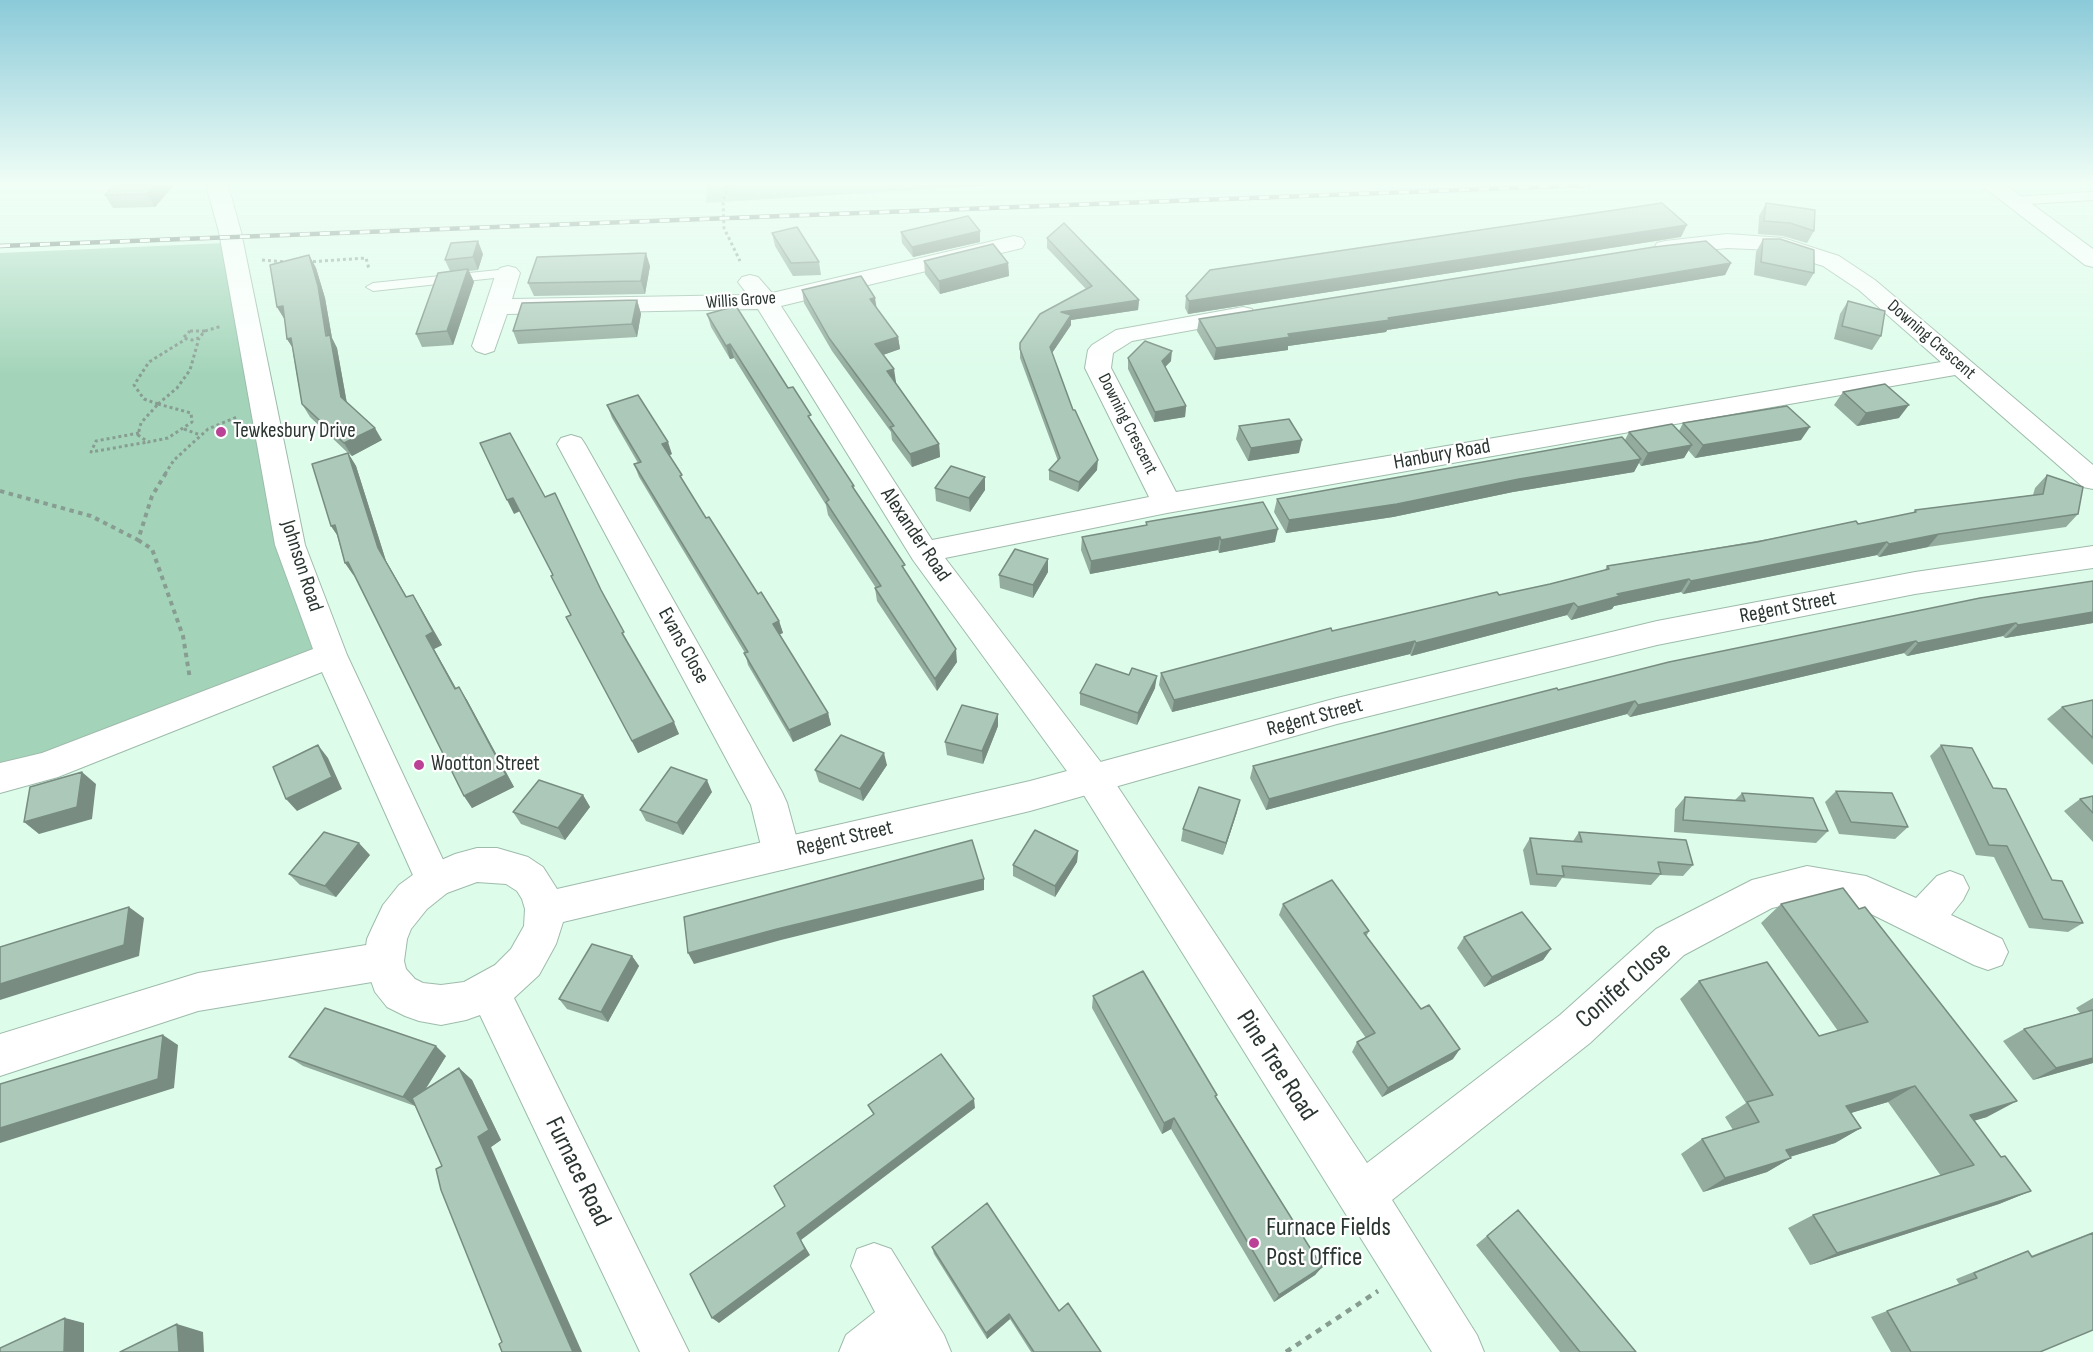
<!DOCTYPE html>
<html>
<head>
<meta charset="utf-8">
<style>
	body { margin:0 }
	canvas { display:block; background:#ddfcea }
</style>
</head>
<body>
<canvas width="2093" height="1352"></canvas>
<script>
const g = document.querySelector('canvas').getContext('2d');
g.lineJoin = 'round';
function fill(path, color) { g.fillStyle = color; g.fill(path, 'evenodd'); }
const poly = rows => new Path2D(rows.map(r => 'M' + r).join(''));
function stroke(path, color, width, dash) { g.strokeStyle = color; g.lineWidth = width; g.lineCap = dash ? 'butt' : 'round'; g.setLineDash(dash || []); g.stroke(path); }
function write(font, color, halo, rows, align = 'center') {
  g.font = font + ' "Sofia Sans Condensed",sans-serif'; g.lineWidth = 4.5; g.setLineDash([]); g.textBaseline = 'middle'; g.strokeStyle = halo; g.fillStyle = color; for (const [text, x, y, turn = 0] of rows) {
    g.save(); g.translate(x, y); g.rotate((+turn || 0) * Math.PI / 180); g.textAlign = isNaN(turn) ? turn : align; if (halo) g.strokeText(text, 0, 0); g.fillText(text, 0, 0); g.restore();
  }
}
const green = poly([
	[707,185,995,185,706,203],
	[225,243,321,653,0,771,0,253]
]);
const pathFar2 = poly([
	[728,185,723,201,724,228,740,261],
	[262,260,288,262],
	[307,262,366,258,369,269],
	[190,331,205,331,199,338,192,340,183,338,190,331],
	[205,331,222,326],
	[158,404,191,413,192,422,168,438,148,442,138,435,141,423,158,404],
	[158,404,144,399,134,385,149,362,186,339],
	[158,404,177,388,190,370,199,338],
	[184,429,200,435],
	[139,433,96,441,91,452,148,442],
	[165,474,174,460,208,429,237,417]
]);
const pathFar1 = poly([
	[0,491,91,516,138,540,152,496,166,473],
	[138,540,152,549,183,636,190,679]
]);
const path = poly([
	[1286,1352,1378,1291]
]);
const lane = poly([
	[2093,192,2093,200,2012,205,2006,201,2012,197,2093,192],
	[508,269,514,273,513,276,373,291,366,287,373,283,508,269]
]);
const street = poly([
	[206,185,228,185,241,232,305,545,347,655,453,881,447,893,434,898,421,893,322,672,58,777,0,793,0,763,42,753,313,649,275,545,219,232,206,185],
	[1727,234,1783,238,1839,256,1875,280,2093,465,2093,489,2083,487,1955,375,1167,513,945,558,1106,769,1367,1163,1560,1015,1656,929,1752,880,1807,866,1866,876,1916,898,1937,876,1950,871,1963,876,1969,888,1963,900,1951,915,2002,939,2008,952,2002,965,1988,970,1974,965,1861,909,1807,900,1772,908,1684,955,1590,1043,1392,1200,1477,1335,1484,1352,1432,1352,1080,789,913,560,758,309,507,314,494,351,485,354,476,351,472,346,496,273,500,268,508,266,516,268,520,273,512,299,748,295,738,282,742,277,750,275,758,277,772,293,1014,236,1022,238,1025,243,1022,248,781,306,932,540,1149,497,1085,368,1088,350,1092,345,1116,330,1243,307,1252,309,1255,314,1252,319,1132,341,1113,353,1111,368,1176,492,1941,362,1859,290,1823,266,1773,250,1727,248,1665,255,1657,253,1654,248,1657,243,1665,241,1727,234],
	[571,435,581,438,585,444,782,792,787,803,801,854,795,866,782,870,769,866,763,854,751,805,557,444,561,438,571,435],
	[384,942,398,948,404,961,398,974,384,980,198,1011,0,1076,0,1034,198,973,384,942],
	[874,1243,891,1249,944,1335,951,1352,839,1352,846,1335,875,1312,851,1266,857,1249,874,1243]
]);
const secondary = poly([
	[1981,185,2006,185,2093,249,2093,267,2085,265,1981,185],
	[2093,546,2093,568,1915,594,1657,645,1337,724,1030,811,563,922,556,944,539,975,514,998,689,1352,640,1352,480,1015,466,1020,441,1025,419,1021,405,1016,387,1007,375,992,364,961,367,939,373,926,383,905,399,885,421,869,455,854,477,848,497,848,528,857,543,867,557,889,1030,781,1337,698,1657,621,1915,572,2093,546],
	[477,882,506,884,517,891,522,899,525,909,524,926,511,949,495,965,464,982,441,985,423,983,415,979,406,969,404,961,407,939,411,929,427,909,447,893,477,882]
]);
const rail = poly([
	[0,246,1589,185]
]);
const wall = poly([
	[114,185,174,185,155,207,113,208,105,195],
	[1766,203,1814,231,1807,243,1783,236,1758,234,1759,216],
	[901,232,980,242,913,257,902,243],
	[772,233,819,262,821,275,793,276,775,246],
	[1681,237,1188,314,1185,308,1186,296],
	[1047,238,1139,300,1138,310,1071,320,1071,325,1052,353,1073,410,1097,470,1078,492,1049,480,1049,470,1058,461,1020,358,1020,343,1086,289,1047,248],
	[1763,239,1814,273,1806,286,1754,275,1756,252],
	[483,254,478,270,469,271,474,282,453,345,422,347,416,334,450,271,445,260],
	[309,255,316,268,325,298,332,338,337,348,347,403,382,440,352,456,348,453,356,466,386,561,407,597,413,595,421,608,442,645,434,649,456,688,467,700,514,787,472,808,464,796,354,576,345,563,337,535,331,526,348,453,310,417,302,404,292,347,287,339,285,320,277,307],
	[924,261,1008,263,1009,276,940,294,925,274],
	[1731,263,1725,275,1541,306,1387,330,1386,332,1288,346,1288,350,1214,360,1197,331,1199,319],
	[650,266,645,294,534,296,528,283],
	[802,290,877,309,898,337,900,349,883,355,896,382,895,382,939,444,940,457,912,467,892,440,891,432,832,351,804,303],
	[637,300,641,314,637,337,518,344,513,331],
	[1848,301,1881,336,1872,350,1834,339,1840,314],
	[707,314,788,388,813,423,906,572,957,662,937,691,877,601,875,588,876,588,828,515,826,505,734,358,730,359,711,327],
	[1128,358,1171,361,1165,367,1186,406,1185,417,1154,422,1128,369],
	[1843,392,1899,418,1857,426,1834,405],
	[607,405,672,454,669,455,686,486,706,518,758,594,779,621,783,633,779,634,828,713,831,725,793,742,748,665,745,653,639,477,634,464,638,463,612,418],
	[1683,423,1801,440,1695,458,1688,450,1684,458,1641,466,1639,463,1634,472,1513,492,1393,517,1286,533,1274,512,1277,499,1625,440,1629,432,1679,431],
	[1239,426,1299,453,1248,461,1236,439],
	[2047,475,2078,514,2066,527,1928,547,1879,557,1877,555,1683,594,1681,592,1614,606,1612,609,1571,620,1567,615,1411,656,1410,654,1172,712,1159,685,1161,673,1332,631,1550,584,1605,570,1607,566,1858,524,1913,513,1915,510,2033,495,2035,488],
	[985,477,985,490,970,512,936,501,935,488],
	[545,497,601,590,629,645,679,734,638,753,566,617,571,615,553,575,520,511,514,514],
	[1146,522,1275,542,1219,553,1218,550,1090,574,1081,550,1082,537,1146,526],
	[1048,572,1033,598,1000,588,999,575],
	[2093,581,2093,623,2005,638,2003,636,1907,656,1904,653,1630,717,1627,714,1266,810,1250,778,1253,766,1558,690],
	[1155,688,1137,725,1080,705,1080,693],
	[2093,700,2093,765,2047,719,2062,707],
	[998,726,983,764,947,755,945,742],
	[1941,745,1993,788,2052,880,2083,923,2068,932,2029,928,1994,857,1976,855,1930,756],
	[887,765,863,801,819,782,815,770],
	[1836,791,1908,827,1895,839,1839,834,1825,802],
	[712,792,683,835,646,821,640,810],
	[1742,793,1828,831,1816,843,1674,832,1675,809,1685,797,1735,800],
	[583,795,590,807,565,840,521,824,513,812],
	[2093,796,2093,842,2064,811,2080,799],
	[1237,812,1223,855,1181,841,1183,829],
	[1579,832,1693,865,1683,876,1660,875,1651,885,1562,878,1556,887,1530,885,1523,850,1530,838,1573,841],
	[1078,851,1077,862,1055,897,1013,876,1013,865],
	[370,855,336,897,300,885,289,874],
	[1283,904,1369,931,1366,937,1453,1059,1382,1097,1352,1052,1357,1042,1366,1038,1279,915],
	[1781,904,1987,1117,1974,1120,2001,1157,2031,1191,1999,1204,1810,1265,1788,1228,1813,1215,1941,1176,1888,1102,1850,1113,1861,1128,1835,1143,1790,1157,1791,1158,1767,1172,1703,1192,1681,1154,1702,1139,1733,1130,1725,1117,1746,1103,1680,999,1699,981,1819,1036,1838,1031,1761,923],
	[1464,937,1551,949,1543,960,1484,987,1457,948],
	[632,956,639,966,608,1022,567,1009,559,999],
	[1093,996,1216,1097,1322,1267,1315,1275,1274,1302,1171,1129,1162,1134,1092,1008],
	[2093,998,2093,1063,2033,1080,2003,1041,2024,1029,2080,1013,2076,1008],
	[446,1056,425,1090,459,1068,472,1080,501,1140,491,1147,502,1342,442,1166,415,1106,303,1066,289,1057],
	[1518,1210,1636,1352,1560,1352,1476,1245],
	[2093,1232,2093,1330,2040,1352,1891,1352,1871,1317,1959,1284,1956,1279,2009,1258,2028,1251,2031,1256],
	[932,1247,1059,1311,1101,1352,1031,1352,1010,1319,987,1339,934,1254]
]);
const shadedWall = poly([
	[155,185,174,185,155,207,147,194],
	[1687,225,1681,237,1188,314,1189,301],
	[980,231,980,242,913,257,912,247],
	[478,241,483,254,478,270,473,257],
	[646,253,650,266,645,294,641,281],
	[309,255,316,268,325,298,332,338,337,348,348,410,341,397],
	[1008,263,1009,276,940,294,939,281],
	[1731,263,1725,275,1541,306,1387,330,1386,332,1288,346,1288,350,1214,360,1216,348,1288,334],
	[468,269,474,282,453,345,447,331],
	[875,298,877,310,870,299],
	[637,300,641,314,637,337,632,324],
	[1139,300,1138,310,1071,320,1071,325,1050,356,1050,347,1061,312],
	[283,306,285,320,277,307],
	[898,337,900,349,877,357,875,344],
	[291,338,295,351,287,339],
	[730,344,734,358,730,359,726,346],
	[1172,351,1171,361,1161,371,1162,361],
	[894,369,896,382,889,384,887,371],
	[1909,405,1899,418,1857,426,1866,413],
	[1186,406,1185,417,1154,422,1155,412],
	[1810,427,1801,440,1695,458,1703,445],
	[375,428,382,440,352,456,344,443],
	[1302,440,1299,453,1248,461,1251,448],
	[668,442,672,454,666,457,662,444],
	[939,444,940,457,912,467,910,454],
	[1692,445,1684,458,1641,466,1648,453],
	[348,453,356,466,386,561,414,610,406,597,378,548],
	[1641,459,1634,472,1513,492,1393,517,1286,533,1289,520,1519,479],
	[1098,460,1097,470,1078,492,1079,482],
	[985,477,985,490,970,512,969,498],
	[513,498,520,511,514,514,507,500],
	[335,525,340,539,331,526],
	[1278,529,1275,542,1219,553,1221,540],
	[1939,534,1928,547,1879,557,1889,544],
	[1220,537,1218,550,1090,574,1091,561],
	[1887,542,1877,555,1683,594,1691,581],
	[1048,559,1048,572,1033,598,1033,585],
	[348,562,354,576,345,563],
	[1689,579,1681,592,1614,606,1612,609,1571,620,1578,607,1617,594],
	[413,595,442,645,434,649,463,701,455,689,426,636],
	[1574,603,1567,615,1411,656,1416,643],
	[2093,612,2093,623,2005,638,2018,625],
	[779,621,783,633,776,636,773,624],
	[2016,623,2003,636,1907,656,1918,643],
	[1415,641,1410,654,1172,712,1174,700],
	[1916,641,1904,653,1630,717,1638,705],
	[956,649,957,662,937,691,935,679],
	[1157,676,1155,688,1137,725,1138,713],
	[459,687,467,700,514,787,472,808,464,796],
	[1635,701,1627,714,1266,810,1269,799],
	[828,713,831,725,793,742,789,730],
	[998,714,998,726,983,764,982,751],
	[674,722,679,734,638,753,632,741],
	[318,745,328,758,342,789,297,811,286,799],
	[884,753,887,765,863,801,860,789],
	[82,772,96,784,92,819,39,834,24,822],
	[707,780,712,792,683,835,677,823],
	[583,795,590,807,565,840,558,828],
	[1240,800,1237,812,1223,855,1226,843],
	[359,843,370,855,336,897,325,886],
	[1078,851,1077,862,1055,897,1055,886],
	[984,879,984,890,781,940,694,964,688,953,777,929],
	[129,907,144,918,139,956,0,1000,0,984],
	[1551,949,1543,960,1484,987,1492,977],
	[632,956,639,966,608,1022,601,1012],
	[163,1035,178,1045,174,1088,0,1143,0,1128],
	[436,1046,446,1056,415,1106,403,1097],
	[1460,1049,1453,1059,1382,1097,1388,1088],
	[2093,1058,2093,1063,2033,1080,2056,1068],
	[459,1068,472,1080,501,1140,491,1147,582,1352,573,1352,478,1137],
	[1915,1086,1888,1102,1821,1122,1846,1106],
	[974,1099,975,1108,801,1240,810,1255,719,1323,712,1318,797,1233],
	[2017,1101,1987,1117,1947,1129,1970,1115],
	[1174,1118,1171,1129,1162,1134,1164,1123],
	[1861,1128,1835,1143,1763,1165,1786,1150],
	[1791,1158,1767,1172,1703,1192,1725,1178],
	[2031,1191,1999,1204,1810,1265,1837,1253],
	[1322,1267,1315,1275,1274,1302,1279,1295],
	[1009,1314,1010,1319,987,1339,986,1333],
	[65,1318,84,1323,84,1352,64,1352],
	[177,1324,203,1332,204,1352,179,1352]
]);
const building = poly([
	[114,185,155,185,147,194,105,195,114,185],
	[1662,203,1687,225,1189,301,1186,296,1210,270,1662,203],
	[1766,203,1815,210,1814,231,1790,223,1764,221,1766,203],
	[968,216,980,231,912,247,901,232,968,216],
	[1064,223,1139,300,1061,312,1071,315,1050,347,1073,410,1075,410,1098,460,1079,482,1049,470,1060,458,1020,349,1020,343,1040,314,1092,286,1047,238,1064,223],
	[797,227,819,262,791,263,772,233,797,227],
	[1763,239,1780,239,1814,250,1814,273,1761,262,1763,239],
	[478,241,473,257,445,260,451,243,478,241],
	[1706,241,1731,263,1546,294,1388,318,1390,320,1288,334,1290,337,1216,348,1199,319,1654,247,1706,241],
	[993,244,1008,263,939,281,924,261,993,244],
	[646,253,641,281,528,283,537,257,646,253],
	[309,255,318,286,326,336,330,335,341,397,375,428,344,443,302,404,291,338,287,339,283,306,277,307,270,265,309,255],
	[468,269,447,331,416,334,438,273,468,269],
	[861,276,875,298,870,299,898,337,875,344,894,369,887,371,939,444,910,454,890,427,894,426,829,338,802,290,861,276],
	[637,300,632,324,513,331,522,303,637,300],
	[1848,301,1885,311,1881,336,1842,326,1848,301],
	[736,306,788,388,793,387,811,415,808,416,854,486,852,486,905,565,902,566,956,649,935,679,875,588,881,586,826,502,829,500,730,344,726,346,707,314,736,306],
	[1145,341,1172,351,1162,361,1186,406,1155,412,1128,358,1145,341],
	[1885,384,1909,405,1866,413,1843,392,1885,384],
	[638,395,668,442,662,444,682,475,680,476,706,518,709,517,758,594,761,592,779,621,773,624,828,713,789,730,744,653,748,652,634,464,641,462,607,405,638,395],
	[1787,406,1810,427,1703,445,1683,423,1787,406],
	[1289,419,1302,440,1251,448,1239,426,1289,419],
	[1672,424,1692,445,1648,453,1629,432,1672,424],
	[510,433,545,497,555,493,601,590,624,632,622,633,674,722,632,741,566,617,571,615,551,576,553,575,513,498,507,500,480,443,510,433],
	[1622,437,1641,459,1519,479,1397,504,1289,520,1277,499,1622,437],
	[348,453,378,548,406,597,413,595,433,632,426,636,455,689,459,687,506,775,464,796,348,562,345,563,335,525,331,526,312,464,348,453],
	[951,466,985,477,969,498,935,488,951,466],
	[2047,475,2083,487,2078,514,1939,534,1889,544,1887,542,1691,581,1689,579,1617,594,1620,596,1578,607,1574,603,1416,643,1415,641,1174,700,1161,673,1331,628,1332,631,1497,592,1499,595,1550,584,1609,569,1607,566,1757,542,1856,521,1858,524,1916,512,1915,510,2043,494,2047,475],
	[1263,502,1278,529,1221,540,1220,537,1091,561,1082,537,1147,525,1146,522,1263,502],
	[1015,549,1048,559,1033,585,999,575,1015,549],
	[2093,581,2093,612,2018,625,2016,623,1918,643,1916,641,1638,705,1635,701,1269,799,1253,766,1557,688,1558,690,1669,662,1980,598,2093,581],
	[1096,664,1129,675,1132,668,1157,676,1138,713,1080,693,1096,664],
	[2093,700,2093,738,2062,707,2093,700],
	[962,705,998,714,982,751,945,742,962,705],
	[841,735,884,753,860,789,815,770,841,735],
	[318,745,332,777,286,799,273,767,318,745],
	[1941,745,1972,748,1993,788,2006,789,2052,880,2062,881,2083,923,2043,919,2007,846,1989,845,1941,745],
	[671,767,707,780,677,823,640,810,671,767],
	[82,772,77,807,24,822,30,787,82,772],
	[539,780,583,795,558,828,513,812,539,780],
	[1199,787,1240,800,1226,843,1183,829,1199,787],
	[1836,791,1892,793,1908,827,1851,822,1836,791],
	[1742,793,1813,798,1828,831,1683,820,1685,797,1745,801,1742,793],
	[2093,796,2093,813,2080,799,2093,796],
	[1035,830,1078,851,1055,886,1013,865,1035,830],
	[324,832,359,843,325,886,289,874,324,832],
	[1579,832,1686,840,1693,865,1658,862,1661,874,1562,866,1564,876,1537,874,1530,838,1582,842,1579,832],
	[972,840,984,879,777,929,688,953,684,917,972,840],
	[1332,880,1369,931,1364,933,1421,1009,1429,1005,1460,1049,1388,1088,1357,1042,1375,1033,1283,904,1332,880],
	[1843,888,1859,909,1865,907,2017,1101,1970,1115,2001,1157,2005,1156,2031,1191,1837,1253,1813,1215,1974,1165,1915,1086,1846,1106,1861,1128,1786,1150,1791,1158,1725,1178,1702,1139,1759,1122,1747,1102,1773,1095,1699,981,1767,962,1819,1036,1868,1022,1781,904,1843,888],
	[129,907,124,945,0,984,0,947,129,907],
	[1522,912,1551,949,1492,977,1464,937,1522,912],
	[592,944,632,956,601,1012,559,999,592,944],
	[1143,971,1217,1095,1215,1096,1322,1267,1279,1295,1174,1118,1164,1123,1093,996,1143,971],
	[325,1008,436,1046,403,1097,289,1057,325,1008],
	[2093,1010,2093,1058,2056,1068,2024,1029,2093,1010],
	[163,1035,158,1079,0,1128,0,1084,163,1035],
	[941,1054,974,1099,797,1233,805,1249,712,1318,690,1274,785,1206,774,1186,874,1114,868,1105,941,1054],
	[459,1068,489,1130,478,1137,573,1352,502,1352,499,1344,502,1342,441,1190,436,1169,442,1166,412,1098,459,1068],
	[987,1203,1059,1311,1068,1303,1101,1352,1034,1352,1009,1314,986,1333,932,1247,987,1203],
	[1518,1210,1636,1352,1580,1352,1487,1236,1518,1210],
	[2093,1233,2093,1330,2040,1352,1911,1352,1887,1311,1977,1278,1974,1273,2028,1251,2032,1257,2093,1233],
	[65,1318,64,1352,0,1352,0,1348,65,1318],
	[177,1324,179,1352,120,1352,177,1324]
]);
const markers = [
	[221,432,6,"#ba4195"],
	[419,765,6,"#ba4195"],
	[1254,1243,6,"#ba4195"]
];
const farStreetnames = [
	["Willis Grove",741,301,-4],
	["Downing Crescent",1931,340,41],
	["Downing Crescent",1127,424,63]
];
const poiNames = [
	["Tewkesbury Drive",233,432],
	["Wootton Street",431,765]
];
const streetNames = [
	["Hanbury Road",1442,455,-10],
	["Alexander Road",915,535,56],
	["Johnson Road",301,566,72],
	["Regent Street",1788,608,-11],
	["Evans Close",683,646,61],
	["Regent Street",1315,718,-15],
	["Regent Street",845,839,-13]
];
const nearStreetnames = [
	["Conifer Close",1624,986,-41],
	["Pine Tree Road",1276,1066,57],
	["Furnace Road",577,1172,64]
];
const nearPoinames = [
	["Furnace Fields",1266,1228],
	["Post Office",1266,1258]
];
fill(green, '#a3d4b9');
stroke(lane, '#9ebbab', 2);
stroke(street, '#9ebbab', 2);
stroke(secondary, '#9ebbab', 2);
stroke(pathFar2, '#889d91', 3, [3, 3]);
stroke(pathFar1, '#889d91', 4, [4.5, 4.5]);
stroke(path, '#889d91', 4.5, [6, 6]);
fill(lane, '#fff');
fill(street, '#fff');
fill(secondary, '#fff');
stroke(rail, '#62746a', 4.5);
stroke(rail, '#fff', 3, [10]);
fill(wall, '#93ac9e');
fill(shadedWall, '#788c81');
fill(building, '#abc8b8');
stroke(building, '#788c81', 1.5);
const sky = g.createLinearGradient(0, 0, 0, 375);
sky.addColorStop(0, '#8bcad9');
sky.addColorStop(0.49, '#f0fef6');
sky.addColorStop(1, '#f0fef600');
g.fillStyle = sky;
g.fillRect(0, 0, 2093, 375);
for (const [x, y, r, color] of markers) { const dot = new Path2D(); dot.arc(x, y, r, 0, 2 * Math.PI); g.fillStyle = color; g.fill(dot); stroke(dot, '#fff', 2); }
write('18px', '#2b3630', '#fff', farStreetnames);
write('21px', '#2b3630', '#fff', poiNames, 'left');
write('21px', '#2b3630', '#fff', streetNames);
write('26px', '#2b3630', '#fff', nearStreetnames);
write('26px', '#2b3630', '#fff', nearPoinames, 'left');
</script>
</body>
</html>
